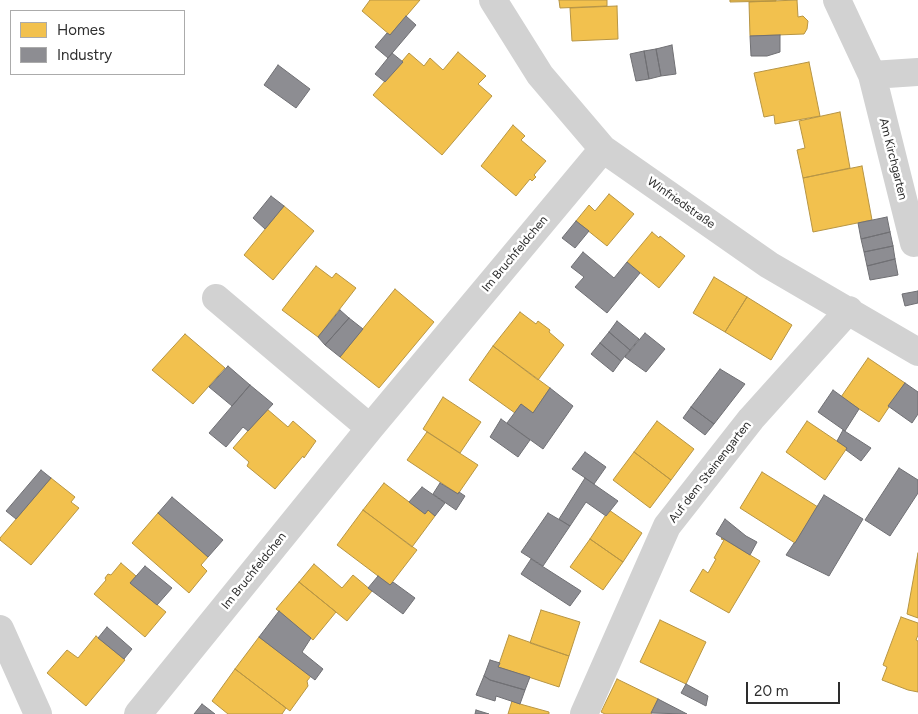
<!DOCTYPE html>
<html>
<head>
<meta charset="utf-8">
<style>
	body { margin:0 }
	#map { position:relative; width:918px; height:714px; overflow:hidden; background:#fff; font-family:Figtree,sans-serif }
	canvas { display:block }
	.legend { position:absolute; left:10px; top:10px; width:175px; height:65px; box-sizing:border-box; background:#fff; border:1px solid #ababab; margin:0; padding:6px 9px; list-style:none; font-size:15px; color:#2d2d2d }
	.legend li { display:flex; align-items:center; gap:10px; height:25px }
	.legend b { width:25px; border:1px solid #ababab }
	.scale { position:absolute; left:746px; top:682px; width:94px; height:22px; box-sizing:border-box; border:2px solid #2d2d2d; border-top:0; padding-left:6px; font-size:15px; line-height:18px; white-space:nowrap; color:#2d2d2d; -webkit-text-stroke:4px #fff; paint-order:stroke }
</style>
</head>
<body>
<div id="map">
<canvas width="918" height="714"></canvas>
<ul class="legend">
<li><b style="height:14px;background:#f2c14e"></b>Homes</li>
<li><b style="height:14px;background:#8d8d92"></b>Industry</li>
</ul>
<div class="scale">20 m</div>
</div>
<script>
const g = document.querySelector('canvas').getContext('2d');
g.lineJoin = 'round';
function fill(path, color) { g.fillStyle = color; g.fill(path, 'evenodd'); }
const poly = rows => new Path2D(rows.map(r => 'M' + r).join(''));
function stroke(path, color, width, dash) { g.strokeStyle = color; g.lineWidth = width; g.lineCap = dash ? 'butt' : 'round'; g.setLineDash(dash || []); g.stroke(path); }
function write(font, color, halo, rows, align = 'center') {
  g.font = font + ' Figtree,sans-serif'; g.lineWidth = 5; g.setLineDash([]); g.textBaseline = 'middle'; g.strokeStyle = halo; g.fillStyle = color; for (const [text, x, y, turn = 0] of rows) {
    g.save(); g.translate(x, y); g.rotate((+turn || 0) * Math.PI / 180); g.textAlign = isNaN(turn) ? turn : align; if (halo) g.strokeText(text, 0, 0); g.fillText(text, 0, 0); g.restore();
  }
}
const homes = poly([
	[370,0,420,0,390,35,362,11,370,0],
	[559,0,607,0,607,6,560,8,559,0],
	[730,0,776,0,776,1,730,2,730,0],
	[797,0,798,17,803,16,808,21,807,29,804,34,750,36,749,2,797,0],
	[617,6,618,39,572,41,570,8,617,6],
	[458,52,486,76,478,84,492,96,442,155,373,95,409,53,424,66,430,58,443,70,458,52],
	[809,62,820,116,775,124,774,115,764,117,754,73,809,62],
	[840,112,850,168,803,178,797,150,805,148,799,121,840,112],
	[513,125,525,136,521,140,546,161,534,175,536,177,532,181,530,179,516,196,481,166,513,125],
	[862,166,872,220,813,232,803,178,862,166],
	[609,194,634,214,607,246,576,221,589,205,595,211,609,194],
	[284,206,314,231,273,280,244,255,284,206],
	[652,232,659,238,660,236,685,256,659,288,627,262,652,232],
	[316,266,332,278,336,273,356,288,318,337,282,310,316,266],
	[714,277,747,297,725,332,693,313,714,277],
	[395,289,434,322,379,388,340,357,395,289],
	[747,297,792,325,771,360,725,332,747,297],
	[520,312,536,324,538,321,550,330,549,332,564,345,538,380,493,346,520,312],
	[185,334,225,368,193,404,152,370,185,334],
	[493,346,550,388,533,413,521,404,515,413,469,380,493,346],
	[868,358,905,383,879,422,841,397,868,358],
	[443,397,481,422,460,453,423,429,443,397],
	[267,409,288,427,293,421,316,441,304,458,303,456,275,489,247,466,249,462,233,448,267,409],
	[657,421,694,449,671,480,634,452,657,421],
	[807,421,847,448,825,480,786,452,807,421],
	[427,432,478,465,458,494,407,460,427,432],
	[634,452,671,480,650,508,613,480,634,452],
	[762,472,818,507,795,543,740,508,762,472],
	[51,478,75,497,71,502,79,508,31,565,0,540,0,538,51,478],
	[384,483,425,514,428,510,435,516,412,547,363,510,384,483],
	[363,510,417,550,390,585,337,545,363,510],
	[609,510,642,533,623,562,590,539,609,510],
	[158,513,208,557,201,565,207,571,189,593,132,543,158,513],
	[722,538,760,561,729,613,690,591,703,569,708,573,716,559,714,558,724,540,721,539,722,538],
	[590,539,623,562,603,590,570,567,590,539],
	[918,553,918,618,907,614,918,553],
	[121,563,136,576,130,583,166,612,145,637,94,594,106,580,105,578,108,574,111,575,121,563],
	[314,564,342,588,353,575,372,591,347,621,299,582,314,564],
	[299,582,336,612,313,640,276,609,299,582],
	[541,610,580,622,569,656,530,643,541,610],
	[901,617,918,623,918,635,916,640,918,641,918,692,908,690,882,680,887,667,883,665,901,617],
	[660,620,706,642,686,684,640,662,660,620],
	[509,635,569,656,559,687,498,667,509,635],
	[96,636,125,660,86,706,47,673,67,650,78,658,96,636],
	[259,637,311,676,307,681,308,686,290,711,235,669,259,637],
	[235,669,286,708,282,714,228,714,212,701,235,669],
	[617,679,658,699,651,714,605,714,601,712,617,679],
	[512,701,520,704,549,712,549,714,508,714,512,701]
]);
const industry = poly([
	[406,16,416,25,388,58,375,47,387,33,390,35,406,16],
	[780,35,780,52,767,56,751,56,750,36,780,35],
	[672,45,676,74,661,76,656,49,672,45],
	[656,49,661,76,649,79,644,51,656,49],
	[644,51,649,79,636,81,630,54,644,51],
	[392,53,403,62,385,82,375,74,392,53],
	[278,65,310,89,296,108,264,85,278,65],
	[271,196,284,206,265,229,253,218,271,196],
	[887,217,890,232,861,239,858,223,887,217],
	[576,221,589,231,575,248,562,238,576,221],
	[890,232,893,246,864,252,861,239,890,232],
	[893,246,895,259,867,266,864,252,893,246],
	[583,252,614,278,627,262,640,273,607,313,575,287,584,277,571,267,583,252],
	[895,259,898,275,870,280,867,266,895,259],
	[918,291,918,303,905,306,902,294,918,291],
	[340,310,349,318,325,345,318,337,340,310],
	[349,318,363,329,340,357,325,345,349,318],
	[617,321,639,339,630,350,609,332,617,321],
	[609,332,630,350,621,361,600,343,609,332],
	[645,333,665,349,646,372,625,357,645,333],
	[600,343,621,361,613,372,591,354,600,343],
	[228,366,250,385,232,406,209,387,228,366],
	[720,369,745,384,714,424,691,407,720,369],
	[905,383,918,392,918,414,912,423,888,406,905,383],
	[250,385,273,404,248,431,243,427,226,447,209,433,250,385],
	[550,388,573,406,543,449,507,423,521,404,533,413,550,388],
	[833,390,859,409,845,431,818,412,833,390],
	[691,407,714,424,705,435,683,418,691,407],
	[501,419,530,440,518,457,490,437,501,419],
	[843,430,871,448,861,461,846,450,847,448,837,441,843,430],
	[585,452,606,467,594,484,572,469,585,452],
	[899,468,918,480,918,493,890,536,865,520,899,468],
	[41,470,51,478,16,519,6,511,41,470],
	[585,478,618,501,606,516,586,502,570,526,559,519,585,478],
	[440,483,458,494,459,492,465,496,456,510,433,494,440,483],
	[422,487,445,503,435,516,428,510,425,514,409,502,422,487],
	[824,495,863,519,829,576,786,555,794,543,795,543,824,495],
	[172,497,223,540,208,557,158,513,172,497],
	[548,513,570,526,543,566,521,552,548,513],
	[725,519,746,536,757,542,750,555,716,534,725,519],
	[531,559,581,591,570,606,521,574,531,559],
	[145,566,172,588,157,605,130,583,145,566],
	[378,576,390,585,393,582,415,598,403,614,368,588,378,576],
	[279,611,311,638,302,652,323,669,315,680,259,637,279,611],
	[107,627,132,649,124,659,98,638,107,627],
	[490,660,500,663,498,667,530,677,525,690,490,680,484,676,490,660],
	[484,676,490,680,525,690,520,704,496,696,495,701,476,695,484,676],
	[686,684,708,696,706,706,681,693,686,684],
	[658,699,687,714,651,713,658,699],
	[202,704,215,714,194,714,202,704],
	[476,710,489,714,475,714,476,710]
]);
const street = poly([
	[493,0,540,75,603,149,769,265,918,352],
	[837,0,872,75,914,243],
	[872,75,918,72],
	[216,298,370,428],
	[0,629,38,714],
	[138,714,370,428,603,149],
	[584,714,667,526,751,419,849,310]
]);
const streetNames = [
	["Am Kirchgarten",893,159,76],
	["Winfriedstraße",681,203,35],
	["Im Bruchfeldchen",515,254,-50],
	["Auf dem Steinengarten",710,472,-52],
	["Im Bruchfeldchen",254,571,-51]
];
fill(homes, '#f2c14e');
stroke(homes, '#b79544', 1);
fill(industry, '#8d8d92');
stroke(industry, '#707074', 1);
stroke(street, '#d2d2d2', 28);
write('12px', '#2d2d2d', '#fff', streetNames);
</script>
</body>
</html>
